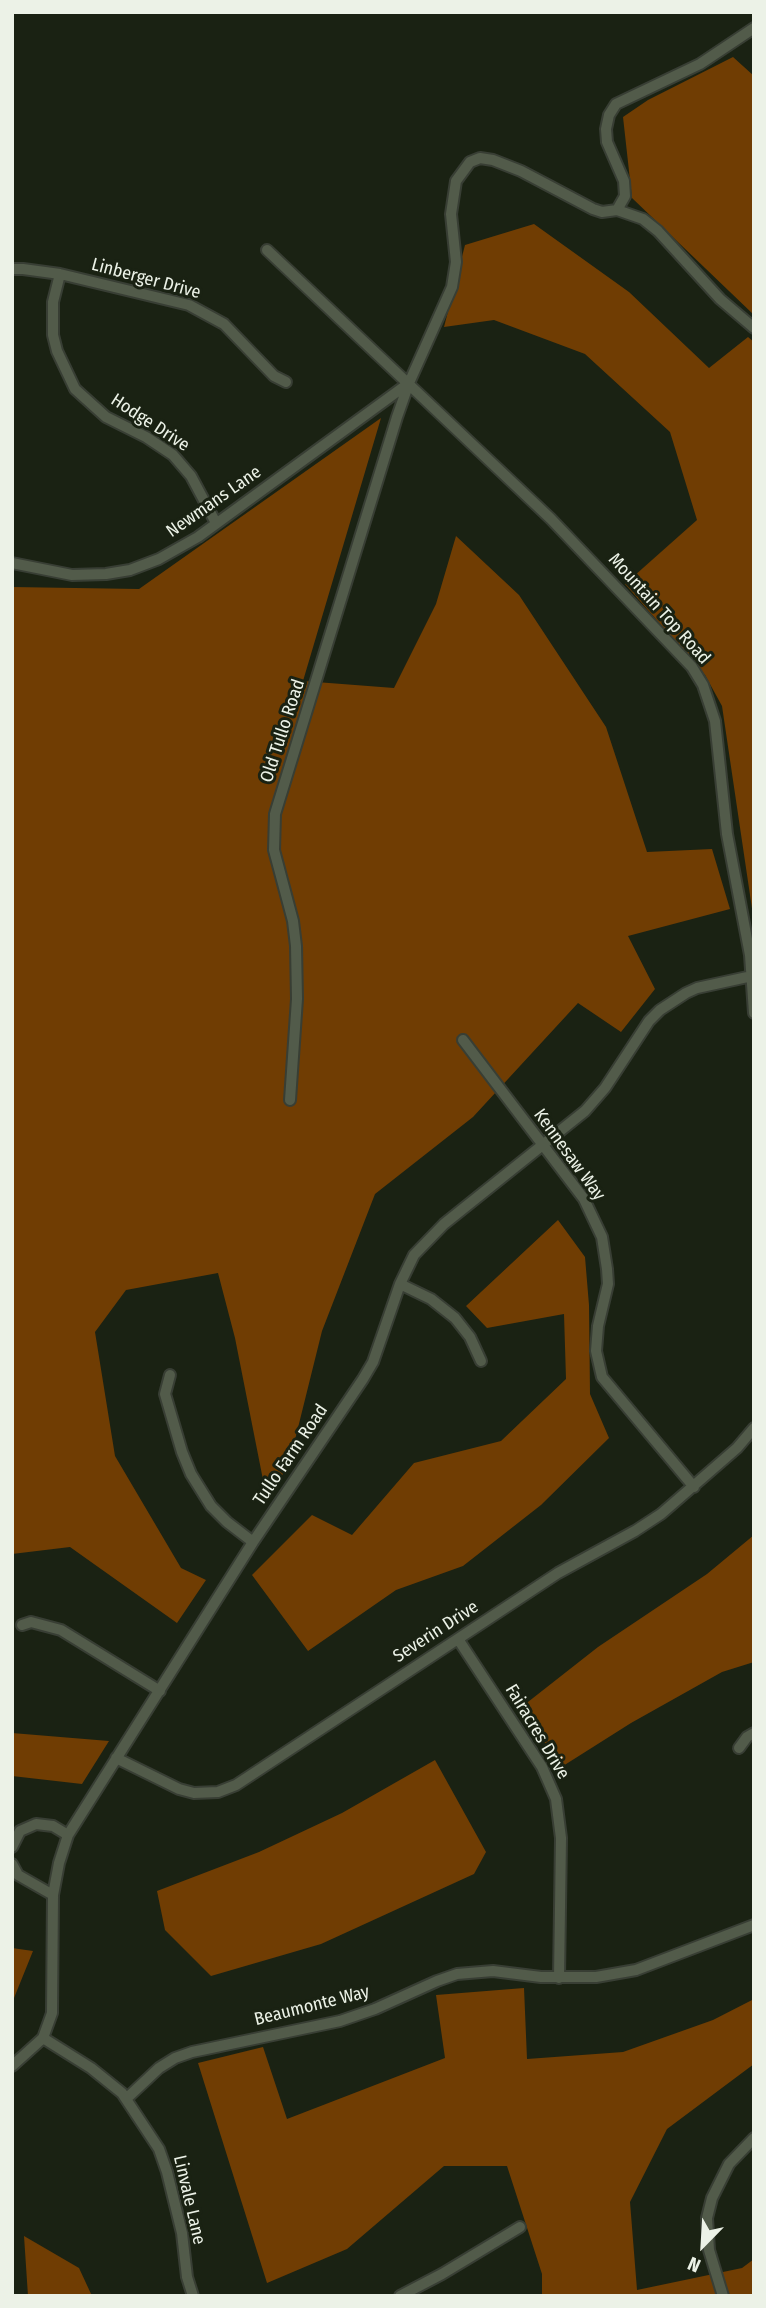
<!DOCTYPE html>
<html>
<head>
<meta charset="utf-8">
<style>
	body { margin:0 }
	#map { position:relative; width:766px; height:2308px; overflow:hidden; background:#1a2213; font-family:"Fira Sans Condensed",sans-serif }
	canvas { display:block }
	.frame { position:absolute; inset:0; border:14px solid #ecf2e7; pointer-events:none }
	.north { position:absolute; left:668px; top:2210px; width:70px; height:70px; -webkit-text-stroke:5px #1a2213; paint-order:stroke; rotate:204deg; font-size:19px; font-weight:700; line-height:28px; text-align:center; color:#ecf2e7 }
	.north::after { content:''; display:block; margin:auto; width:24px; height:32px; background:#ecf2e7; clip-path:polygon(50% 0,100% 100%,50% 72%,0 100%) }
</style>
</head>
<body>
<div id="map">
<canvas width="766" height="2308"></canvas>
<div class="frame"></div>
<div class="north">N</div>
</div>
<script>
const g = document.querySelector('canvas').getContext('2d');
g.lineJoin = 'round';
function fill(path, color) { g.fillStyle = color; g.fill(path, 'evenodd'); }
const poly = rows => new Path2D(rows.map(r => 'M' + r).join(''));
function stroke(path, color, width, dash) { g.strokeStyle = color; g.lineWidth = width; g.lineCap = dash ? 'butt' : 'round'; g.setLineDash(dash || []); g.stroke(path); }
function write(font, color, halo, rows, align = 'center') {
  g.font = font + ' "Fira Sans Condensed",sans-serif'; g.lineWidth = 6; g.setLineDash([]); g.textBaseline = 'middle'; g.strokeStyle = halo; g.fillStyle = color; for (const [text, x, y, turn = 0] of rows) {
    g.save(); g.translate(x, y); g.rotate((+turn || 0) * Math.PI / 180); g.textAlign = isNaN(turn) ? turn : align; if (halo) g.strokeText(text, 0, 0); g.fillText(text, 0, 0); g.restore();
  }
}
const forest = poly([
	[733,57,754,76,754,315,632,198,623,117,648,100],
	[534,224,629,292,709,368,748,337,754,342,754,922,722,706,705,675,625,584,697,520,670,432,585,354,494,320,444,327,465,245],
	[381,418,303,681,394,688,436,604,456,536,519,595,606,727,647,852,712,849,730,909,628,936,655,989,621,1032,578,1003,473,1117,375,1194,322,1331,289,1464,267,1500,235,1338,218,1273,126,1290,95,1332,115,1456,181,1568,206,1580,177,1623,70,1547,12,1554,12,587,139,589],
	[558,1220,585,1257,589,1305,590,1394,609,1438,541,1505,463,1566,396,1590,308,1651,252,1575,312,1515,352,1535,414,1463,501,1441,566,1379,564,1314,487,1328,466,1306],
	[754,1535,754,1662,722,1672,631,1723,563,1766,519,1709,598,1647,707,1574],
	[12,1733,109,1741,82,1784,12,1776],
	[435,1760,486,1852,474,1874,321,1944,211,1976,165,1930,157,1891,259,1852,342,1813],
	[12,1948,33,1951,12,2003],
	[524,1988,527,2059,623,2052,713,2020,754,1999,754,2064,667,2129,630,2202,637,2290,742,2268,754,2259,754,2296,542,2296,542,2274,507,2166,444,2166,347,2249,267,2283,198,2063,263,2047,287,2119,445,2058,436,1995],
	[24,2236,79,2268,92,2296,28,2296]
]);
const minor = poly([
	[617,210,643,219,658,231,720,299,754,328],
	[267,250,551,519,692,667,703,685,715,721,727,834,750,955,754,1013],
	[12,269,23,269,60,274,189,305,224,324,274,376,286,382],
	[60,274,53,302,53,335,57,351,75,389,106,417,146,437,173,455,191,476,216,523],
	[12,563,72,575,106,574,130,570,159,559,198,537,409,383],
	[463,1040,584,1199,602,1237,607,1269,608,1284,598,1326,596,1351,602,1377,694,1487],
	[290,1100,297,999,296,946,293,921,274,850,275,814,397,417,409,383,452,287,456,262,451,214,456,181,470,162,480,158,493,160,521,171,593,209,602,212,617,210,625,196,624,181,607,142,606,129,609,115,616,104,700,64,754,28],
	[400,1284,431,1299,455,1318,470,1337,481,1361],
	[170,1375,165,1394,182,1452,191,1474,211,1506,227,1522,253,1542],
	[22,1625,31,1622,61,1630,160,1691],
	[458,1639,542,1767,556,1799,561,1838,559,1978],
	[739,1748,747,1737,754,1733],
	[116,1758,179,1789,194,1793,218,1792,236,1785,558,1573,635,1531,661,1514,737,1448,754,1428],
	[12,1847,20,1831,36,1824,53,1826,68,1835],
	[12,1864,18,1875,53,1895],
	[43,2038,91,2068,122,2093,159,2149,167,2172,182,2233,187,2277,193,2296],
	[12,2066,43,2038,52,2013,53,1895,59,1863,68,1835,253,1542,363,1379,373,1362,400,1284,414,1255,444,1224,585,1111,605,1088,649,1021,660,1010,686,993,697,988,752,976],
	[126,2099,159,2068,175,2058,192,2052,340,2021,375,2009,437,1981,457,1974,493,1971,541,1977,596,1977,636,1970,754,1925],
	[400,2296,442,2274,520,2227],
	[723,2296,709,2250,707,2218,712,2198,729,2164,754,2138]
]);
const streetNames = [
	["Linberger Drive",146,279,15],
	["Hodge Drive",150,423,33],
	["Newmans Lane",214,502,-35],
	["Mountain Top Road",659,609,48],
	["Old Tullo Road",283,731,-72],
	["Kennesaw Way",569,1155,54],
	["Tullo Farm Road",291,1455,-56],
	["Severin Drive",436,1632,-33],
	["Fairacres Drive",537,1732,59],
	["Beaumonte Way",312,2006,-14],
	["Linvale Lane",189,2200,77]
];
fill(forest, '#703d03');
stroke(minor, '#383e34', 14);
stroke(minor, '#525b4a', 10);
write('18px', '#ecf2e7', '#1a2213', streetNames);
</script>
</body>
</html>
